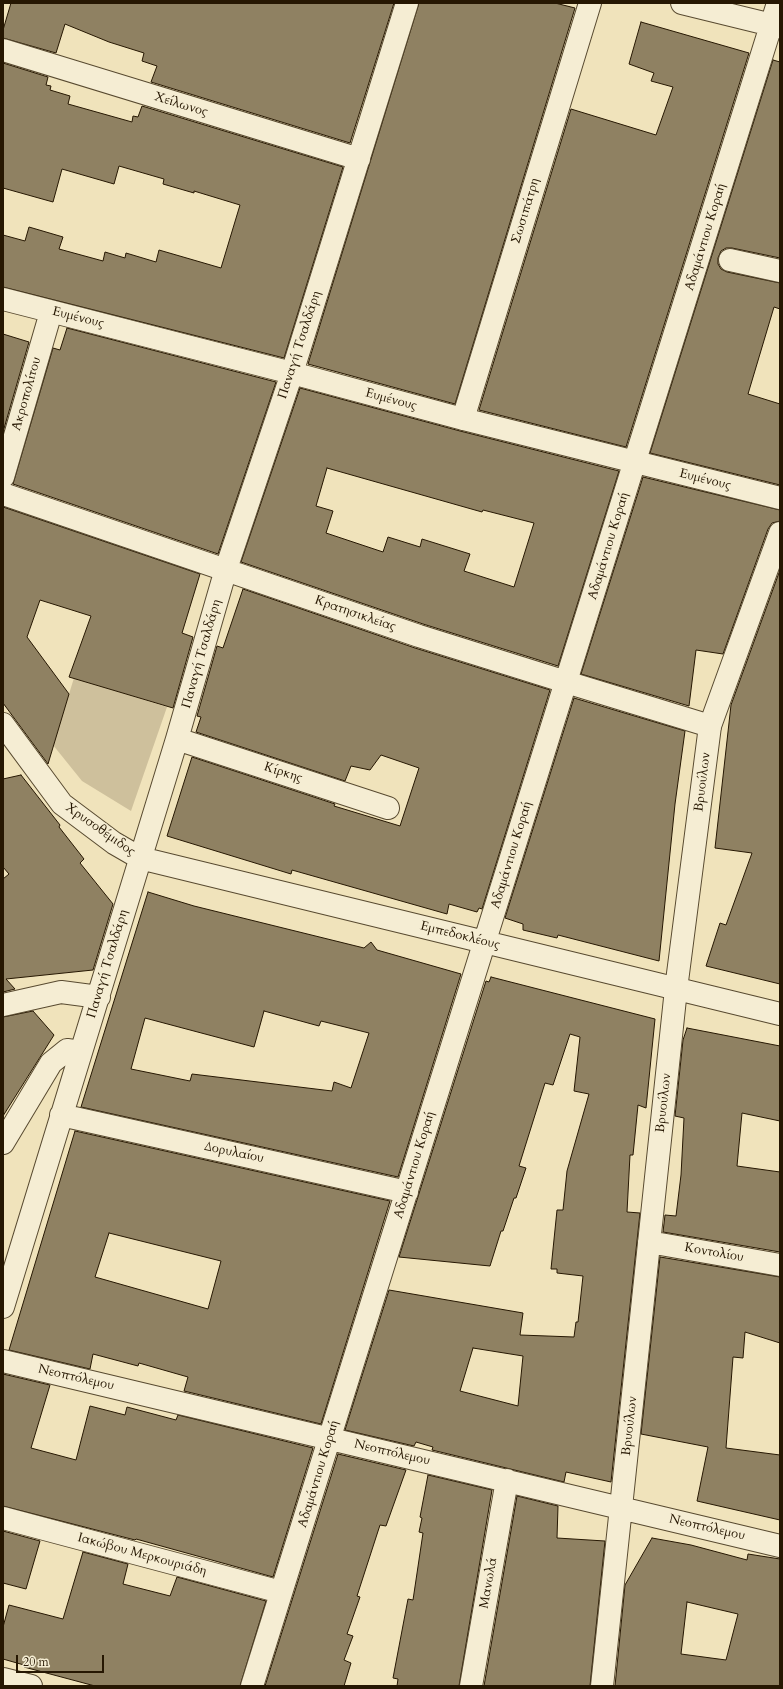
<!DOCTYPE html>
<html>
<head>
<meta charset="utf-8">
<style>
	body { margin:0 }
	#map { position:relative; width:783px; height:1689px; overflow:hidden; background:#f0e3bb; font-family:Cardo,serif }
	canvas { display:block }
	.frame { position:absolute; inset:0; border:4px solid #261702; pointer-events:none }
	.scale { position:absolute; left:16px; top:1655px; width:88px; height:18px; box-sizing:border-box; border:2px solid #261702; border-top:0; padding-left:5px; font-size:12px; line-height:14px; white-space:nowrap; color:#261702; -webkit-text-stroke:3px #f5edd3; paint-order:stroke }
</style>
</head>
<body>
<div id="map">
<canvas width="783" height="1689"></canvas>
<div class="frame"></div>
<div class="scale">20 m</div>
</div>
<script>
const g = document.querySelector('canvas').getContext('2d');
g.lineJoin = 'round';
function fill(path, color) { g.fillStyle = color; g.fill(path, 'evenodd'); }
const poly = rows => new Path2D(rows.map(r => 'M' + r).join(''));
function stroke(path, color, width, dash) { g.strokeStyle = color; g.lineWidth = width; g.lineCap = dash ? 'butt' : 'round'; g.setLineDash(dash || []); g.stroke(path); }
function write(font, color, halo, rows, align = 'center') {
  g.font = font + ' Cardo,serif'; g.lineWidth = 3; g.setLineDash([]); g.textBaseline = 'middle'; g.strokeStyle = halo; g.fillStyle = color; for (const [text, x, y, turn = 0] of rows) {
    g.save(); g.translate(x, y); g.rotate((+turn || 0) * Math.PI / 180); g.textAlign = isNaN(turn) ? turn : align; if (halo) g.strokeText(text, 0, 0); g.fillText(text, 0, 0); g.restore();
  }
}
const green = poly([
	[74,678,167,707,131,811,82,781,53,745]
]);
const building = poly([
	[11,3,394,3,350,143,151,82,157,66,142,61,144,53,109,42,65,24,56,53,3,38,3,30,11,3],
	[419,3,555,3,575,8,455,404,308,364,419,3],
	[641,22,749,53,626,447,479,410,571,109,656,135,673,87,651,81,654,73,629,64,641,22],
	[773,60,780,62,780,258,732,248,726,248,721,251,718,258,718,264,721,269,727,272,780,283,780,309,774,307,748,394,780,404,780,485,650,453,773,60],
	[3,63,48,77,46,85,51,86,50,90,70,96,68,104,132,122,133,116,138,117,142,106,343,167,284,358,3,287,3,235,25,241,29,227,63,237,59,249,103,261,105,252,125,258,126,253,156,262,159,250,221,268,240,205,194,191,194,193,163,184,164,179,119,166,114,184,62,169,53,202,3,188,3,63],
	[67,328,276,382,218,554,13,484,53,348,60,350,67,328],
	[3,334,29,342,3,432,3,334],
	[300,388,460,431,619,471,558,666,423,624,241,562,300,388],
	[327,468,482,512,483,510,534,523,514,587,464,571,470,554,422,539,420,547,388,537,383,552,326,533,333,511,316,506,327,468],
	[643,477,780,510,780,521,772,523,768,529,723,654,696,650,689,706,581,674,643,477],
	[3,507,200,574,182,633,193,637,173,708,69,677,91,616,40,600,27,637,69,694,48,764,3,703,3,507],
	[780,570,780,984,706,966,720,923,726,925,752,853,715,848,731,705,780,570],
	[243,589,415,648,550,690,482,909,479,908,477,912,449,904,447,914,292,870,291,874,167,836,192,757,335,804,334,806,400,826,419,768,381,755,370,770,351,766,345,781,196,732,201,717,197,716,217,646,223,648,243,589],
	[574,698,685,731,675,804,659,961,558,935,557,938,523,930,523,924,505,918,574,698],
	[21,775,60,825,59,827,84,859,80,863,113,904,93,970,6,979,15,989,3,992,3,879,9,874,3,867,3,779,21,775],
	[148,892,194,906,364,948,371,942,377,950,461,974,398,1177,81,1107,148,892],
	[264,1011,319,1026,321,1021,369,1033,351,1088,334,1082,332,1091,192,1074,190,1081,131,1069,145,1018,254,1047,264,1011],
	[491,977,655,1019,646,1108,638,1105,633,1155,630,1155,627,1212,640,1213,611,1482,566,1472,564,1482,432,1450,433,1447,416,1442,414,1446,345,1430,389,1290,523,1313,520,1335,574,1337,576,1322,578,1322,583,1276,557,1273,557,1269,551,1269,557,1210,563,1210,567,1171,589,1094,574,1091,580,1037,570,1034,553,1085,545,1083,519,1166,526,1168,516,1198,514,1198,503,1231,501,1231,490,1266,399,1257,486,981,489,982,491,977],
	[473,1348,523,1356,518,1406,460,1391,473,1348],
	[33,1011,54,1035,3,1116,3,1017,33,1011],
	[687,1028,780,1046,780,1121,742,1113,737,1166,780,1172,780,1252,663,1232,665,1215,676,1216,681,1175,684,1118,675,1116,683,1040,687,1028],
	[75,1131,390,1201,321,1424,184,1391,188,1377,139,1363,138,1366,93,1354,90,1369,9,1350,75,1131],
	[109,1233,221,1261,208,1309,95,1277,109,1233],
	[660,1257,780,1277,780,1343,745,1332,743,1358,733,1357,726,1448,780,1455,780,1520,697,1501,708,1447,641,1434,660,1257],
	[3,1374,50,1385,31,1448,76,1460,90,1406,125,1415,127,1407,176,1420,178,1415,313,1448,273,1577,136,1539,135,1540,3,1506,3,1374],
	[338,1454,406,1470,386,1526,380,1525,357,1596,360,1597,347,1634,353,1636,344,1660,351,1663,344,1686,265,1686,338,1454],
	[428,1475,492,1490,459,1686,397,1686,398,1679,393,1678,408,1599,413,1600,423,1533,419,1532,422,1518,420,1517,428,1475],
	[517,1496,558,1506,557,1538,605,1541,590,1686,484,1686,517,1496],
	[3,1531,40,1541,26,1589,3,1583,3,1531],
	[652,1538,691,1545,747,1560,748,1554,780,1559,780,1686,615,1686,625,1585,652,1538],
	[687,1602,738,1614,726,1660,681,1654,687,1602],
	[83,1552,128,1564,123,1584,170,1596,177,1577,266,1601,240,1686,95,1686,24,1667,24,1665,3,1659,3,1627,9,1605,63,1619,83,1552]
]);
const pedestrian = poly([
	[566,682,710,726]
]);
const minor = poly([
	[682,3,780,27],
	[3,50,359,159],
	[730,260,780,271],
	[3,299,292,373,463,419,780,498],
	[463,419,590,3],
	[3,477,51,312],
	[3,494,419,636,566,682],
	[3,724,62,804,114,843,140,858,780,1014],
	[177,739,388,808],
	[3,1005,61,992,99,997],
	[61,1115,407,1192],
	[3,1143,51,1063,67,1050,81,1052],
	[649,1242,780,1265],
	[3,1307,177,739,226,569,292,373,407,3],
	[3,1361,780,1546],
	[3,1518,281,1592],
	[3,1679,31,1686],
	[252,1686,778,3],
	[471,1686,507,1480],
	[602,1686,676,989,710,726,780,533]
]);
const streetNames = [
	["Χείλωνος",181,105,17],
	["Σωσιπάτρη",526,211,-73],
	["Αδαμάντιου Κοραή",706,237,-73],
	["Ευμένους",78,318,14],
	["Παναγή Τσαλδάρη",300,345,-72],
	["Ακροπολίτου",27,394,-74],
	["Ευμένους",391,400,15],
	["Ευμένους",705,480,14],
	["Αδαμάντιου Κοραή",609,546,-73],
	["Κρατησικλείας",355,614,19],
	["Παναγή Τσαλδάρη",202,654,-74],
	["Κίρκης",283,773,18],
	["Βρυούλων",703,782,-83],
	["Χρυσοθέμιδος",100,830,35],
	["Αδαμάντιου Κοραή",512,855,-73],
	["Εμπεδοκλέους",460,936,14],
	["Παναγή Τσαλδάρη",108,964,-73],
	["Βρυούλων",664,1103,-84],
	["Δορυλαίου",234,1153,12],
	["Αδαμάντιου Κοραή",415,1165,-73],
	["Κοντολίου",714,1253,10],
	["Νεοπτόλεμου",76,1378,13],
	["Βρυούλων",630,1426,-84],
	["Νεοπτόλεμου",392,1453,13],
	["Αδαμάντιου Κοραή",319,1474,-73],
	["Νεοπτόλεμου",707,1528,13],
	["Ιακώβου Μερκουριάδη",142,1555,15],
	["Μανωλά",489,1583,-80]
];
fill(green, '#cec09c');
fill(building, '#8f8162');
stroke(building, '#261702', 1);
stroke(pedestrian, '#584a30', 24);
stroke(minor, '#584a30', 24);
stroke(pedestrian, '#f5edd3', 22);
stroke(minor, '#f5edd3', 22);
write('13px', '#261702', '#f5edd3', streetNames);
</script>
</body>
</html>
